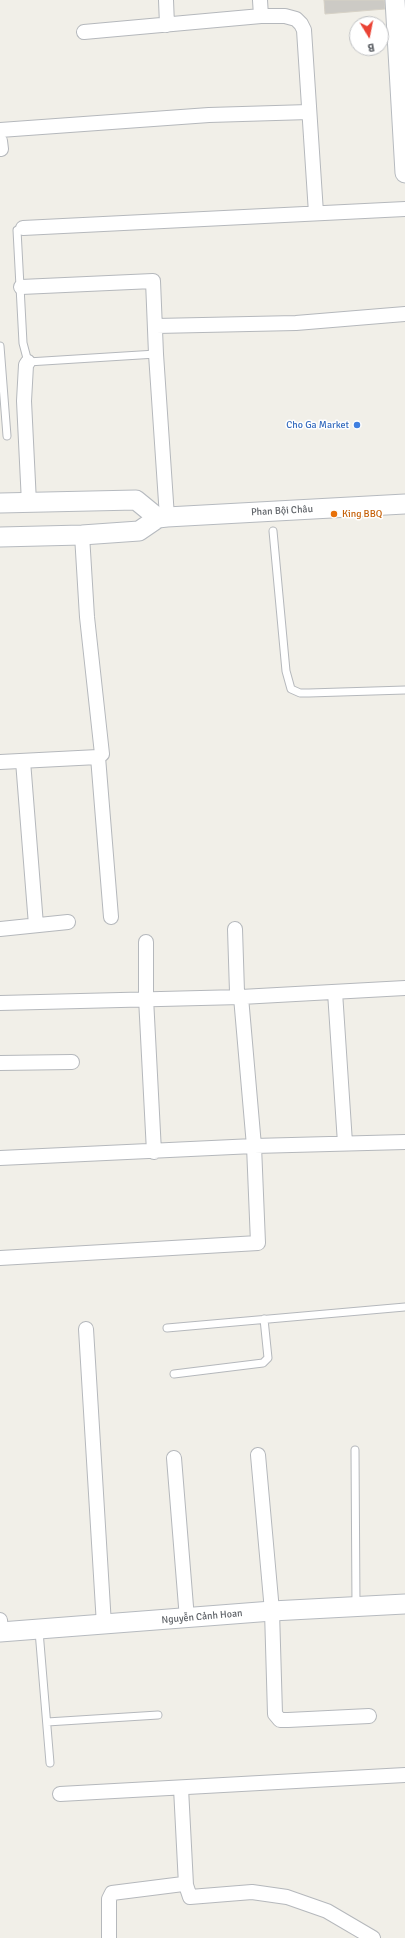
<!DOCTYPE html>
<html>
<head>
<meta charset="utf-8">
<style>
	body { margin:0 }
	#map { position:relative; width:405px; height:1938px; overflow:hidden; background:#f1efe8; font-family:Signika,sans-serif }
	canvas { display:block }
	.north { position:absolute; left:349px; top:16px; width:40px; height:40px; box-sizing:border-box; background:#fff; border:1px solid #bfc1c3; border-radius:50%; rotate:170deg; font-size:11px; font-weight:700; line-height:16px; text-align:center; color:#5f6368 }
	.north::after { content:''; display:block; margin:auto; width:14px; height:18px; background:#ea4335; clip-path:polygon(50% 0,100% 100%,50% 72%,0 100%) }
</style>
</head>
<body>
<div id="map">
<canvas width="405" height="1938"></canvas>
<div class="north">B</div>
</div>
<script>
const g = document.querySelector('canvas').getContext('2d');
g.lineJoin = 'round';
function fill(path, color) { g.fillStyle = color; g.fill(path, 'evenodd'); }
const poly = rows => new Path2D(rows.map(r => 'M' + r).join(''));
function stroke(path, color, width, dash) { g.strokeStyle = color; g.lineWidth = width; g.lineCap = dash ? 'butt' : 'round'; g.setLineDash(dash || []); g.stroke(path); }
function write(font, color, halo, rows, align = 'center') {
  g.font = font + ' Signika,sans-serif'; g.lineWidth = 3; g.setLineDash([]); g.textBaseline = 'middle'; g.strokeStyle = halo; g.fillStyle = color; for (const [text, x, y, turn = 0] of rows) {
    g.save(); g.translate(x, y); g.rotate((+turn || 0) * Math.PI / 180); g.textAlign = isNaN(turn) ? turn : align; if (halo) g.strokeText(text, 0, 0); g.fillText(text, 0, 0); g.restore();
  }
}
const building = poly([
	[324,0,384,0,385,9,325,14,324,0]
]);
const lane = poly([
	[23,228,17,230,23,343,28,362,156,354],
	[0,346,7,436],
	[273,531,286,671,291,689,300,693,309,693,405,690],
	[167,1328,405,1307],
	[174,1374,263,1363,268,1358,264,1319],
	[355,1450,356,1606],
	[39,1631,50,1763],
	[47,1722,158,1715]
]);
const street = poly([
	[166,0,167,25],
	[260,0,261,16],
	[84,32,261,16,285,16,296,19,301,24,304,30,316,213],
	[0,130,209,115,309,112],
	[0,141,1,149],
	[23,228,405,209],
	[21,287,153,281,156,354,167,517],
	[156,326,296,323,405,314],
	[28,362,26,365,24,401,29,503],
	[98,757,111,917],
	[23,761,36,925],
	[0,762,98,757,102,754,87,617,82,535],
	[0,929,68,922],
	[146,942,146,998,154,1152],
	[335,992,345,1143],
	[0,1003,241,997,405,988],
	[0,1063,72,1062],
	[0,1158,254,1146,405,1142],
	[0,1258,258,1243,254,1146,241,997,237,992,235,929],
	[86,1329,104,1625],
	[258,1455,272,1611,275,1714,280,1720,288,1720,369,1716],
	[174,1458,187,1619],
	[0,1620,1,1632],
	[181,1788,186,1885],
	[60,1794,405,1775],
	[109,1938,109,1899,112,1893,183,1884,186,1885,190,1897,252,1892,287,1897,327,1911,373,1938]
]);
const secondary = poly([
	[395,0,405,173],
	[0,503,136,500,158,518],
	[0,537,82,535,139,531,158,518,167,517,405,504],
	[0,1632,272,1611,405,1604]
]);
const markers = [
	[357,425,4,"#3f7fe0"],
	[334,514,4,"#e8710a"]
];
const shopNames = [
	["Cho Ga Market",349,425]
];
const streetNames = [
	["Phan Bội Châu",282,511,-3],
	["Nguyễn Cảnh Hoan",202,1617,-5]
];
const foodNames = [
	["King BBQ",342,514]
];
fill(building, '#cccac5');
stroke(building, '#d6d1c6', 1);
stroke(lane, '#b5b8bc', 9);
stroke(street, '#b5b8bc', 16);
stroke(secondary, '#b6babf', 21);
stroke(lane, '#fff', 7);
stroke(street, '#fff', 14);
stroke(secondary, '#fff', 19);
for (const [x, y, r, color] of markers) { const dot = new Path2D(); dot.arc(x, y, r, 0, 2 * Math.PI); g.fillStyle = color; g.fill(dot); stroke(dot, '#fff', 1.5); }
write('10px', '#366cbe', '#fff', shopNames, 'right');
write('10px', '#5f6368', '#fff', streetNames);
write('10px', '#c56008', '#fff', foodNames, 'left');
</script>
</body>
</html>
